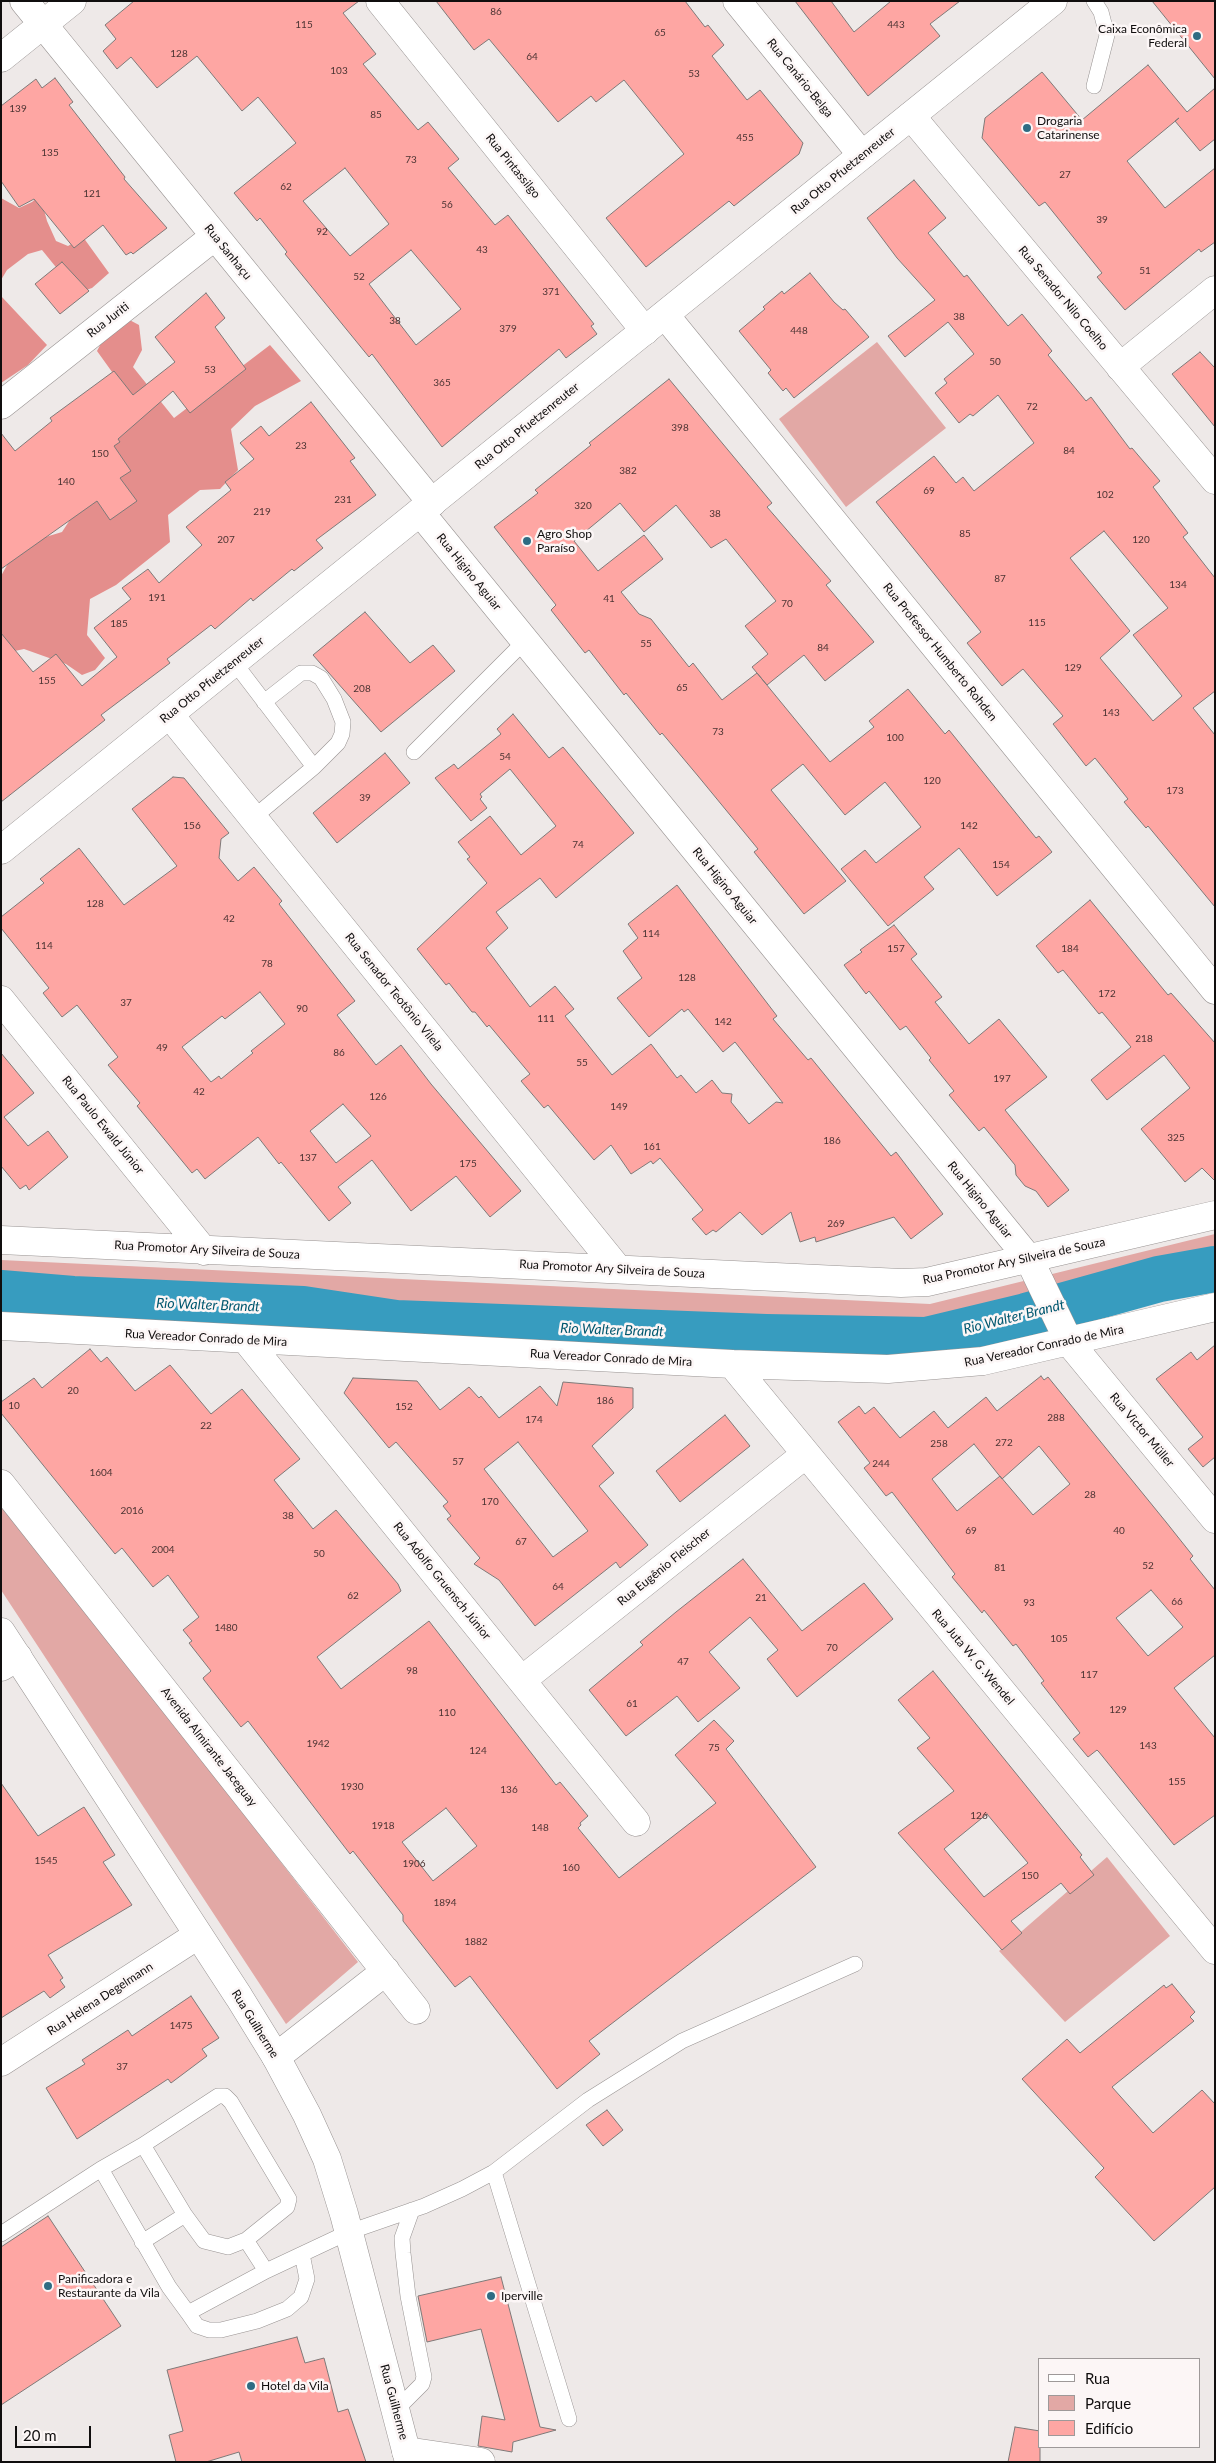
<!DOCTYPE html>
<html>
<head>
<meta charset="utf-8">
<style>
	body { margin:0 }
	#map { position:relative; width:1216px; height:2463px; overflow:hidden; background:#eee9e8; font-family:Lato,sans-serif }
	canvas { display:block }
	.frame { position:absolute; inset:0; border:2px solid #100e0e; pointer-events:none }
	.legend { position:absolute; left:1038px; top:2358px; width:162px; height:90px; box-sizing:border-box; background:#fcf6f6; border:1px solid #9e9999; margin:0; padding:6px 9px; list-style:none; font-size:15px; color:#100e0e }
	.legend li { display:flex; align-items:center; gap:10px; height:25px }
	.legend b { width:25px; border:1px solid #9e9999 }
	.scale { position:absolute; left:15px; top:2426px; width:76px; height:22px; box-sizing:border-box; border:2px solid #100e0e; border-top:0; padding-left:6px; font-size:15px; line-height:18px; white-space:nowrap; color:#100e0e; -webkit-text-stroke:4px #fcf6f6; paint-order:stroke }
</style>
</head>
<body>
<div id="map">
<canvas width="1216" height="2463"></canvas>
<div class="frame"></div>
<ul class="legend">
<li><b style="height:6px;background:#fff"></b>Rua</li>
<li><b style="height:14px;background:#e2a8a5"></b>Parque</li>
<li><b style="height:14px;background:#fea6a3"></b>Edifício</li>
</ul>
<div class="scale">20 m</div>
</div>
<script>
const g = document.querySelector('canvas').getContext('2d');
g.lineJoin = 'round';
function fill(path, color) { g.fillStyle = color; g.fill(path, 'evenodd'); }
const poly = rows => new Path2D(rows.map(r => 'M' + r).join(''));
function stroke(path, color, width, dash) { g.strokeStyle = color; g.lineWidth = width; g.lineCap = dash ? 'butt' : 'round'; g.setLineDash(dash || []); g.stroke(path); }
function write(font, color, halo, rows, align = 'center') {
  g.font = font + ' Lato,sans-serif'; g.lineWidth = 5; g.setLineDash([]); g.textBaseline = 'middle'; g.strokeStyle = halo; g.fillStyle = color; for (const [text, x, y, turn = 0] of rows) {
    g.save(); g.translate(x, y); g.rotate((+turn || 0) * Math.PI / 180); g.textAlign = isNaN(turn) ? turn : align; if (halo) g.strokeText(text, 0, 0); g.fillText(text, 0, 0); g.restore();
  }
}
const green = poly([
	[877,342,946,428,846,507,779,419],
	[1215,1234,1215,1278,905,1350,1,1314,1,1260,930,1304],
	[1,1500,358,1962,286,2024,1,1590],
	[1107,1857,1170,1936,1065,2022,999,1951]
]);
const forest = poly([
	[40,195,47,221,56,241,68,246,83,237,109,273,92,288,77,293,42,250,28,254,7,270,1,280,1,198,19,208,32,202],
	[1,296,47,345,28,365,1,383],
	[122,316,139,325,142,350,133,367,174,418,270,345,301,381,255,406,231,429,238,470,220,489,200,490,168,515,170,542,116,585,90,599,87,635,105,658,95,670,82,675,66,664,24,649,1,654,1,576,11,558,29,542,62,532,83,500,125,390,97,351,107,332]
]);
const river = poly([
	[1,1293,73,1299,303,1309,396,1323,766,1337,926,1340,1026,1316,1159,1279,1215,1269]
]);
const building = poly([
	[134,1,359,1,343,13,376,54,363,64,418,130,428,122,459,159,448,168,495,225,508,215,594,324,591,326,597,334,566,358,559,349,442,447,372,354,369,357,285,254,287,252,260,218,257,221,234,193,296,143,258,97,242,111,197,56,157,88,131,57,117,69,103,51,116,39,105,25,134,1],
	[345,168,389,224,350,256,303,201,345,168],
	[411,250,461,309,416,345,369,284,411,250],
	[436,1,685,1,705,27,708,25,724,45,712,56,747,100,760,90,803,143,799,154,734,206,729,201,646,267,606,218,684,154,624,80,596,102,591,96,558,122,489,39,474,50,436,1],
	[795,1,831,1,854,32,891,1,960,1,930,24,940,36,868,96,795,1],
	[1152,1,1215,1,1215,79,1152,1],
	[1148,65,1187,112,1215,88,1215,139,1200,151,1175,121,1179,118,1127,161,1165,208,1215,168,1215,242,1201,252,1199,249,1125,310,1097,277,1102,273,1045,202,1039,206,982,138,985,118,1042,72,1082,120,1148,65],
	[55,78,73,102,69,105,125,177,124,179,167,228,133,254,131,252,126,255,103,225,74,248,34,199,19,207,1,181,1,106,36,79,42,88,55,78],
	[914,180,946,218,928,233,964,277,967,275,1008,326,1022,314,1052,351,1048,355,1086,401,1091,397,1130,449,1132,448,1160,481,1153,487,1188,533,1183,537,1215,578,1215,691,1193,708,1215,735,1215,907,1148,826,1146,828,1124,802,1128,799,1095,758,1086,766,1053,724,1063,716,1023,669,1002,686,967,643,981,632,876,502,934,456,956,483,963,477,974,491,1034,443,998,395,973,416,970,414,959,423,935,393,947,383,944,379,974,354,948,322,905,357,888,336,935,300,897,258,867,218,914,180],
	[1104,531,1168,608,1133,635,1182,696,1153,721,1100,658,1130,631,1070,558,1104,531],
	[62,262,89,291,60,314,35,284,62,262],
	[810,273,834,302,843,310,845,309,869,337,794,398,786,388,783,391,768,373,771,370,739,331,765,309,763,307,782,291,784,294,810,273],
	[206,293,225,318,215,327,246,369,190,413,173,391,118,439,120,442,114,446,131,471,120,478,137,501,110,520,97,501,1,569,1,433,15,451,52,421,50,418,114,371,133,395,175,362,155,337,206,293],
	[1200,352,1215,368,1215,427,1172,374,1200,352],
	[669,379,772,503,767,507,831,581,826,585,874,642,825,681,804,655,767,685,752,667,768,654,745,626,776,601,726,539,711,548,676,505,644,532,620,503,574,541,598,571,644,535,663,559,621,592,639,614,651,619,689,667,693,663,722,700,757,673,830,762,874,727,869,721,908,689,945,734,949,730,1036,838,1039,836,1052,852,997,896,959,848,924,877,934,889,888,926,841,869,865,850,876,863,921,827,885,782,845,815,803,764,771,790,846,881,804,914,754,852,758,849,698,776,662,733,660,735,626,693,624,695,589,650,585,653,551,610,556,605,494,527,538,493,535,490,591,445,589,443,669,379],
	[311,402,355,458,350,461,376,495,316,540,323,548,294,571,292,569,253,601,251,598,215,629,211,625,167,659,170,663,101,715,105,720,1,802,1,633,33,672,56,654,82,686,117,657,94,628,131,599,122,588,148,569,159,583,202,545,186,527,231,490,225,482,254,459,240,443,261,426,269,436,311,402],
	[365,612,410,663,433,645,455,671,381,732,313,655,365,612],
	[513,714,549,758,563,747,634,833,556,898,540,878,496,912,508,928,486,948,530,1007,555,986,574,1009,565,1016,612,1075,651,1044,677,1078,681,1075,696,1093,712,1080,722,1093,732,1094,731,1102,749,1124,776,1102,783,1103,735,1042,723,1052,688,1009,684,1012,682,1009,649,1037,617,998,642,978,623,951,638,938,628,924,677,885,777,1016,773,1019,808,1060,811,1058,891,1156,896,1152,943,1214,911,1239,894,1217,816,1242,815,1237,800,1242,791,1212,762,1235,740,1212,716,1232,713,1230,706,1235,692,1219,703,1210,660,1158,653,1164,651,1161,631,1174,611,1145,594,1160,548,1105,544,1108,521,1081,530,1074,489,1025,487,1027,475,1012,472,1012,449,983,446,985,417,949,487,883,467,859,470,857,458,842,490,816,521,855,556,826,510,769,480,794,482,797,480,799,487,808,471,821,435,778,454,764,458,769,501,734,497,729,513,714],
	[385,753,410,783,337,843,313,813,385,753],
	[173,777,184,778,229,833,221,839,219,858,238,881,254,867,282,901,279,904,355,1001,337,1015,376,1065,401,1045,431,1084,521,1191,490,1217,456,1176,411,1211,372,1160,338,1187,351,1203,329,1221,281,1162,279,1164,258,1137,205,1179,197,1169,192,1173,137,1106,140,1103,108,1065,118,1057,77,1005,62,1017,43,993,49,988,1,928,1,917,44,883,40,879,79,848,124,905,177,866,132,809,173,777],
	[260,992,285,1024,251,1051,253,1053,221,1079,219,1076,211,1082,182,1047,222,1016,225,1019,260,992],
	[343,1104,371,1136,336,1163,310,1131,343,1104],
	[1090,900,1168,995,1171,993,1215,1043,1215,1181,1202,1168,1185,1182,1141,1129,1190,1088,1164,1055,1107,1100,1091,1080,1131,1047,1102,1012,1099,1014,1063,970,1058,973,1036,946,1090,900],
	[894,925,917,954,911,959,942,997,935,1002,969,1044,999,1019,1047,1077,1005,1110,1069,1190,1048,1207,1036,1191,1025,1186,1016,1175,1015,1165,984,1127,979,1131,949,1095,954,1091,929,1060,931,1058,906,1026,900,1030,869,991,866,994,844,965,862,952,860,950,894,925],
	[1,1053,34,1093,4,1117,28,1146,48,1131,68,1157,29,1190,26,1185,20,1189,1,1166,1,1053],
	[1215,1345,1215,1457,1203,1467,1188,1449,1203,1437,1156,1379,1191,1352,1197,1360,1215,1345],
	[90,1349,101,1362,107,1357,135,1391,170,1365,211,1414,242,1389,300,1459,274,1480,313,1529,336,1510,398,1584,401,1591,317,1657,341,1689,429,1621,556,1785,560,1782,588,1816,580,1823,581,1825,578,1828,619,1878,716,1803,675,1755,714,1720,734,1741,726,1749,816,1867,589,2041,600,2054,557,2089,470,1976,455,1987,403,1921,403,1915,353,1851,350,1854,248,1721,241,1727,204,1680,203,1678,211,1671,189,1643,192,1641,183,1630,199,1617,168,1575,153,1587,122,1548,115,1554,1,1413,1,1402,34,1378,42,1388,90,1349],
	[446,1808,477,1846,433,1881,402,1842,446,1808],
	[1041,1376,1044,1380,1048,1377,1166,1522,1193,1556,1190,1559,1215,1590,1215,1655,1174,1688,1215,1738,1215,1815,1174,1845,1099,1752,1097,1750,1088,1757,1073,1739,1080,1733,1041,1683,1044,1681,1016,1644,1013,1646,984,1610,982,1613,952,1577,955,1574,892,1492,886,1496,864,1468,870,1463,838,1422,859,1406,865,1414,874,1407,900,1438,934,1411,948,1428,986,1397,997,1411,1041,1376],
	[974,1444,1002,1479,1039,1446,1070,1484,1033,1515,1000,1476,957,1511,932,1479,974,1444],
	[1151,1590,1183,1627,1148,1656,1116,1618,1151,1590],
	[353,1378,417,1381,440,1410,469,1387,479,1398,481,1396,499,1418,540,1386,557,1406,563,1382,633,1388,633,1408,592,1446,614,1473,599,1486,648,1545,620,1568,616,1562,535,1626,499,1580,474,1564,480,1558,447,1519,451,1516,443,1506,448,1502,396,1442,389,1448,344,1393,353,1378],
	[518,1442,588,1531,553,1557,484,1469,518,1442],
	[725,1415,750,1446,680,1502,656,1471,725,1415],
	[743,1559,802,1631,864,1583,893,1619,797,1697,767,1659,778,1650,750,1617,709,1652,740,1688,698,1722,677,1696,626,1736,589,1690,643,1645,640,1642,676,1612,743,1559],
	[933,1671,1082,1855,1080,1857,1094,1875,1070,1894,1061,1883,1011,1921,1022,1933,1002,1950,898,1833,954,1791,917,1748,930,1738,898,1700,933,1671],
	[987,1814,1028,1863,984,1897,944,1849,987,1814],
	[1,1783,38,1836,84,1807,115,1855,103,1862,132,1905,48,1955,63,1978,60,1980,65,1987,50,1998,44,1991,1,2018,1,1783],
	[1172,1984,1195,2012,1190,2017,1194,2021,1112,2087,1153,2133,1202,2090,1215,2104,1215,2187,1154,2241,1095,2177,1104,2168,1022,2079,1067,2039,1080,2053,1164,1985,1166,1988,1172,1984],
	[191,1996,219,2038,202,2049,207,2056,171,2083,168,2079,77,2139,46,2088,85,2064,82,2060,128,2030,132,2036,191,1996],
	[607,2110,623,2130,603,2146,586,2125,607,2110],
	[48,2216,121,2326,1,2405,1,2247,48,2216],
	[501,2277,540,2427,556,2430,513,2442,512,2452,478,2446,482,2416,505,2420,481,2329,427,2342,418,2296,501,2277],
	[297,2337,305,2363,324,2358,338,2412,348,2409,366,2462,242,2462,239,2452,206,2462,176,2462,169,2435,183,2431,167,2370,297,2337],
	[1015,2427,1040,2431,1040,2462,1008,2462,1015,2427]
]);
const service = poly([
	[1094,1,1101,12,1107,35,1094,86],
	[234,662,314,767,253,818],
	[264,702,301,673,312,673,321,678,334,699,343,722,342,734,338,743,314,767],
	[414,752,525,641],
	[143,2145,185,2215],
	[101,2169,143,2145,218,2096,225,2096,231,2102,289,2199,287,2207,246,2240,228,2247,204,2241,185,2215,142,2242],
	[494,2172,569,2419],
	[1,2234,101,2169,169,2287,188,2313,266,2271,349,2232,424,2206,462,2189,494,2172,588,2100,682,2041,855,1964],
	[246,2240,266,2271],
	[188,2313,197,2326,209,2330,221,2330,257,2321,287,2309,301,2297,307,2279,302,2254],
	[396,2410,422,2384,424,2377,408,2296,403,2253,402,2238,412,2210]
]);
const minor = poly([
	[24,1,432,503],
	[380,1,645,331],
	[737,1,862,155],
	[1,58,72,1],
	[911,116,1215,480],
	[665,315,1215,990],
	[1120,367,1215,290],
	[1,405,215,236],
	[420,512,1029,1259,1069,1342,1215,1519],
	[169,714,618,1269],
	[1,1000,204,1251],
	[1,1240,901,1283,927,1282,953,1276,1215,1215],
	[1,1326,732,1364,888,1369,983,1361,1215,1307],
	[247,1341,636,1822],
	[732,1364,1215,1950],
	[1,1484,416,2010],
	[1,1667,18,1657],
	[522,1680,806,1454],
	[276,2057,386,1971],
	[1,2062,198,1935],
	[406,2451,481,2462]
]);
const secondary = poly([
	[1,850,1053,1],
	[1,1632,239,1997,276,2057,307,2115,327,2159,344,2214,409,2462]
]);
const markers = [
	[1197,36,5,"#2f6c83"],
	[1027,128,5,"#2f6c83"],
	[527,541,5,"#2f6c83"],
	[48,2286,5,"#2f6c83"],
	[491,2296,5,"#2f6c83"],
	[251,2386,5,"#2f6c83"]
];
const numberNames = [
	["86",496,12],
	["115",304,25],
	["443",896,25],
	["65",660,33],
	["128",179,54],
	["64",532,57],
	["103",339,71],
	["53",694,74],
	["139",18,109],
	["85",376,115],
	["455",745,138],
	["135",50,153],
	["73",411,160],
	["27",1065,175],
	["62",286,187],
	["121",92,194],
	["56",447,205],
	["39",1102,220],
	["92",322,232],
	["43",482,250],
	["51",1145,271],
	["52",359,277],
	["371",551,292],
	["38",959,317],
	["38",395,321],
	["379",508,329],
	["448",799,331],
	["50",995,362],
	["53",210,370],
	["365",442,383],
	["72",1032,407],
	["398",680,428],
	["23",301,446],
	["84",1069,451],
	["150",100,454],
	["382",628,471],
	["140",66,482],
	["69",929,491],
	["102",1105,495],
	["231",343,500],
	["320",583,506],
	["219",262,512],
	["38",715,514],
	["85",965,534],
	["207",226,540],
	["120",1141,540],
	["87",1000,579],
	["134",1178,585],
	["191",157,598],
	["41",609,599],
	["70",787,604],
	["115",1037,623],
	["185",119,624],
	["55",646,644],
	["84",823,648],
	["129",1073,668],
	["155",47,681],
	["65",682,688],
	["208",362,689],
	["143",1111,713],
	["73",718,732],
	["100",895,738],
	["54",505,757],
	["120",932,781],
	["173",1175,791],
	["39",365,798],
	["156",192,826],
	["142",969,826],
	["74",578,845],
	["154",1001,865],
	["128",95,904],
	["42",229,919],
	["114",651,934],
	["114",44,946],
	["157",896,949],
	["184",1070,949],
	["78",267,964],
	["128",687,978],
	["172",1107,994],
	["37",126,1003],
	["90",302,1009],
	["111",546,1019],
	["142",723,1022],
	["218",1144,1039],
	["49",162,1048],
	["86",339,1053],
	["55",582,1063],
	["197",1002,1079],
	["42",199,1092],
	["126",378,1097],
	["149",619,1107],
	["325",1176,1138],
	["186",832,1141],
	["161",652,1147],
	["137",308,1158],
	["175",468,1164],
	["269",836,1224],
	["20",73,1391],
	["186",605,1401],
	["10",14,1406],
	["152",404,1407],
	["288",1056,1418],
	["174",534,1420],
	["22",206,1426],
	["272",1004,1443],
	["258",939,1444],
	["57",458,1462],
	["244",881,1464],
	["1604",101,1473],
	["28",1090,1495],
	["170",490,1502],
	["2016",132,1511],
	["38",288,1516],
	["69",971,1531],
	["40",1119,1531],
	["67",521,1542],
	["2004",163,1550],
	["50",319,1554],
	["52",1148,1566],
	["81",1000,1568],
	["64",558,1587],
	["62",353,1596],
	["21",761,1598],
	["66",1177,1602],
	["93",1029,1603],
	["1480",226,1628],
	["105",1059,1639],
	["70",832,1648],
	["47",683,1662],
	["98",412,1671],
	["117",1089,1675],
	["61",632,1704],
	["129",1118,1710],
	["110",447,1713],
	["1942",318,1744],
	["143",1148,1746],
	["75",714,1748],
	["124",478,1751],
	["155",1177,1782],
	["1930",352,1787],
	["136",509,1790],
	["126",979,1816],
	["1918",383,1826],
	["148",540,1828],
	["1545",46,1861],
	["1906",414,1864],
	["160",571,1868],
	["150",1030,1876],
	["1894",445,1903],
	["1882",476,1942],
	["1475",181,2026],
	["37",122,2067]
];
const poiNames = [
	["Caixa Econômica",1187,29,"right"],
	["Federal",1187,43,"right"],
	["Drogaria",1037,121],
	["Catarinense",1037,135],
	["Agro Shop",537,534],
	["Paraíso",537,548],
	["Panificadora e",58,2279],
	["Restaurante da Vila",58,2293],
	["Iperville",501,2296],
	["Hotel da Vila",261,2386]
];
const streetNames = [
	["Rua Canário-Belga",800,78,51],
	["Rua Pintassilgo",513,166,51],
	["Rua Otto Pfuetzenreuter",843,171,-39],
	["Rua Sanhaçu",228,252,51],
	["Rua Senador Nilo Coelho",1063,298,50],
	["Rua Juriti",108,320,-38],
	["Rua Otto Pfuetzenreuter",527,426,-39],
	["Rua Higino Aguiar",469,572,51],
	["Rua Professor Humberto Rohden",940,652,51],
	["Rua Otto Pfuetzenreuter",212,680,-39],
	["Rua Higino Aguiar",725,886,51],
	["Rua Senador Teotônio Vilela",394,992,51],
	["Rua Paulo Ewald Júnior",103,1125,51],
	["Rua Higino Aguiar",980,1200,51],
	["Rua Promotor Ary Silveira de Souza",207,1250,3],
	["Rua Promotor Ary Silveira de Souza",1014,1261,-12],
	["Rua Promotor Ary Silveira de Souza",612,1269,3],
	["Rua Vereador Conrado de Mira",206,1338,3],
	["Rua Vereador Conrado de Mira",1044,1346,-12],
	["Rua Vereador Conrado de Mira",611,1358,3],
	["Rua Victor Müller",1142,1430,50],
	["Rua Eugênio Fleischer",664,1567,-39],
	["Rua Adolfo Gruensch Júnior",442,1581,51],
	["Rua Juta W. G .Wendel",973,1657,50],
	["Avenida Almirante Jaceguay",209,1747,52],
	["Rua Helena Degelmann",100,1999,-33],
	["Rua Guilherme",255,2024,58],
	["Rua Guilherme",394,2402,75]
];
const waterNames = [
	["Rio Walter Brandt",208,1305,2],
	["Rio Walter Brandt",1014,1317,-14],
	["Rio Walter Brandt",612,1330,2]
];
fill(green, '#e2a8a5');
fill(forest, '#e48e8c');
stroke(river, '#379cbf', 46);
fill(building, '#fea6a3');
stroke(building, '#7e7978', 1);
stroke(service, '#989392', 16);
stroke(minor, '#989392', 29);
stroke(secondary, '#989392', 29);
stroke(service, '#fff', 15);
stroke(minor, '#fff', 28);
stroke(secondary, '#fff', 28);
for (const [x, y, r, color] of markers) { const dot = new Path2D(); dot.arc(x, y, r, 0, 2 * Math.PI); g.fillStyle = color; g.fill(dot); stroke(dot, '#fcf6f6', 2); }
write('10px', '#4c3433', null, numberNames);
write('12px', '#100e0e', '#fcf6f6', poiNames, 'left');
write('12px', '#100e0e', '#fcf6f6', streetNames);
write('italic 14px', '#00576f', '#fcf6f6', waterNames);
</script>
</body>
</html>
